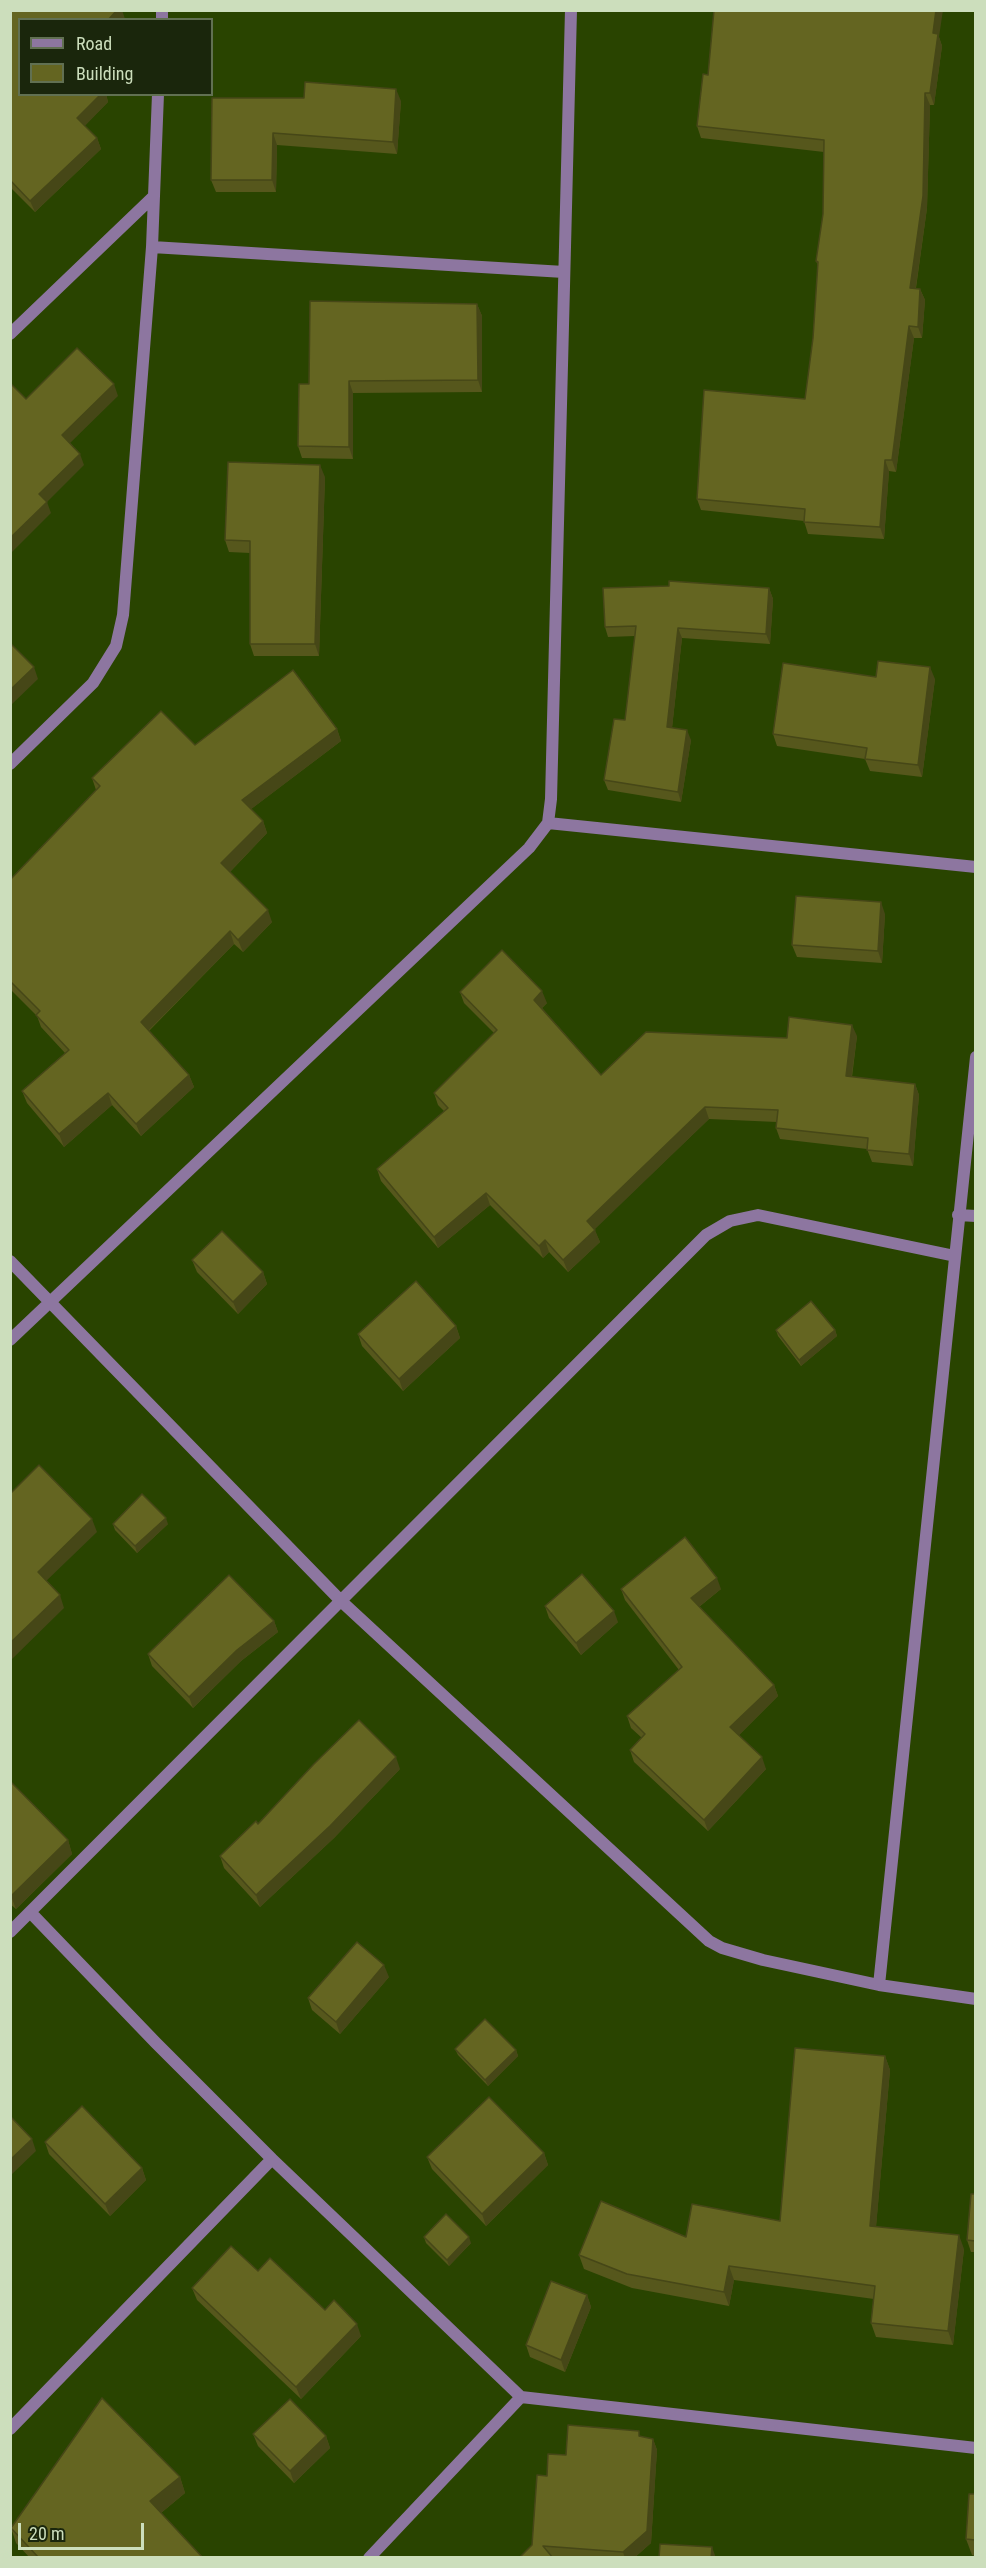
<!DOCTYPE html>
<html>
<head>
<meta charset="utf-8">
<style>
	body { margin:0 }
	#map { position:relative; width:986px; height:2568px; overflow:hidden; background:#294400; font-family:"Roboto Condensed",sans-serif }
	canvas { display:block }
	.frame { position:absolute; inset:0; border:12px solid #ccdebc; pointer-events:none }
	.legend { position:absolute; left:18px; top:18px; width:195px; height:78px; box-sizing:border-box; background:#1a260c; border:2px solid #617052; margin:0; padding:8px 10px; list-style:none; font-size:18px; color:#ccdebc }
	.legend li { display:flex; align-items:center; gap:12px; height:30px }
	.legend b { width:30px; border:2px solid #617052 }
	.scale { position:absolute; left:18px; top:2523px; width:126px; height:27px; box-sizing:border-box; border:3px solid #ccdebc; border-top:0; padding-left:8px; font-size:18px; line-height:21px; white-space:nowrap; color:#ccdebc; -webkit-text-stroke:4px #1a260c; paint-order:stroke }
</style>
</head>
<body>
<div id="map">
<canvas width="986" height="2568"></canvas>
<div class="frame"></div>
<ul class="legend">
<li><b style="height:8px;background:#8d76a0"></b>Road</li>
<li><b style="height:16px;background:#646521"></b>Building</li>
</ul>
<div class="scale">20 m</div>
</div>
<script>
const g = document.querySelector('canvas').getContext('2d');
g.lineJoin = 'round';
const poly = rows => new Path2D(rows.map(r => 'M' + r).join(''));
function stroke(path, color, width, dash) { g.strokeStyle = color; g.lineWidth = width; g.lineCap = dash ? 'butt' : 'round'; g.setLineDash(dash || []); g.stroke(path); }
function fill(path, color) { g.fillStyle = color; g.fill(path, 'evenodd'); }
const minor = poly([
	[162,20,162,10],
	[152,247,564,272],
	[10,334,154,196],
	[10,764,93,683,116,646,123,615,152,247,158,94],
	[548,823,976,867],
	[958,1215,976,1216],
	[10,1261,341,1601,709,1941,722,1948,763,1960,879,1985,976,1999],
	[10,1340,529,848,548,823,551,799,571,10],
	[31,1913,156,2043,272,2159,521,2397],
	[10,1932,706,1235,730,1221,758,1215,955,1256],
	[879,1985,976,1057],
	[10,2429,272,2159],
	[369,2558,521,2397,976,2448]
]);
const wall = poly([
	[10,10,125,19,124,20,20,20,20,94,106,94,108,102,84,126,97,138,101,149,35,212,10,187],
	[939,37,942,46,934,105,930,105,927,208,916,288,920,289,925,300,922,338,914,338,896,472,889,471,884,539,808,534,804,521,701,510,697,499,805,399,813,338,818,266,816,261,823,214,824,152,701,138,697,126,708,75],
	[212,98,401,101,397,154,277,145,276,192,216,192,211,180],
	[477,304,482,316,482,392,353,393,353,459,302,458,298,446,309,384],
	[325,477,319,656,254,656,250,644,250,553,229,552,225,540],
	[769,588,773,599,770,644,682,638,672,728,691,740,681,802,608,790,604,780,625,720,635,636,608,637,605,627],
	[876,677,935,679,922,777,870,771,865,759,777,746,773,734],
	[337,729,341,741,251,809,263,821,267,833,230,872,272,922,243,952,234,944,149,1031,189,1075,194,1087,141,1136,112,1105,64,1147,27,1103,22,1091,65,1053,41,1027,37,1016,10,989,10,880,96,790,92,778,195,745],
	[885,914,882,963,797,957,792,945],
	[460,992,547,1003,542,1008,601,1075,787,1038,857,1036,852,1077,915,1084,919,1095,913,1166,872,1162,867,1149,780,1139,776,1128,777,1122,709,1119,594,1229,600,1242,568,1272,549,1252,543,1258,490,1205,438,1248,381,1181,377,1169,445,1112,438,1105,434,1093,494,1033,464,1003],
	[192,1260,263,1272,267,1284,238,1314,197,1272],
	[456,1326,460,1338,403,1391,362,1346,358,1334],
	[776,1330,835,1330,837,1336,801,1366,778,1336],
	[113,1524,168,1524,137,1553,115,1530],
	[621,1589,721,1589,699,1607,774,1685,778,1696,739,1735,766,1769,708,1831,634,1762,630,1750,642,1738,631,1728,627,1716,679,1670,625,1600],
	[545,1606,618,1622,581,1655,549,1618],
	[274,1621,278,1632,241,1661,193,1708,152,1666,148,1654],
	[400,1769,334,1838,260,1907,224,1868,220,1856,258,1824],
	[10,1781,68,1840,72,1854,16,1909,10,1904],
	[389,1977,340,2034,312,2010,308,1998],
	[455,2049,516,2050,518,2056,488,2086,458,2055],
	[885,2056,890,2070,876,2226,964,2249,953,2345,876,2337,871,2323,874,2299,734,2280,729,2306,632,2288,584,2269,579,2255,780,2221],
	[45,2142,142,2168,146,2180,110,2216,49,2154],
	[544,2153,548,2165,486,2226,432,2169,427,2157],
	[975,2194,975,2252,971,2252,967,2240],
	[424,2237,471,2243,449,2266,426,2243],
	[258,2271,325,2310,361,2336,301,2399,197,2300,192,2288],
	[587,2295,591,2307,565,2372,530,2357,526,2345],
	[253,2434,326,2436,330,2448,294,2483,258,2446],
	[641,2437,653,2439,657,2450,651,2543,634,2558,519,2558,532,2545,547,2476,566,2455],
	[180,2477,185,2493,161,2513,203,2558,30,2558,16,2543,11,2528],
	[975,2494,975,2556,972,2555,966,2539]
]);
const shadedWall = poly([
	[117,10,122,10,125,19,124,20,108,20],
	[936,10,943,10,939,37,942,46,934,105,930,93,933,33],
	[396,89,401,101,397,154,393,142],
	[925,93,930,105,927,208,914,300,910,288],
	[101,94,106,94,108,102,81,130,77,118],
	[273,133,277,145,276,192,272,180],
	[97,138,101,149,35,212,30,201],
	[920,289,925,300,922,338,918,327],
	[477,304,482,316,482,392,478,380],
	[909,326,914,338,896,472,892,460],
	[349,381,353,393,353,459,349,447],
	[114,384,118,396,66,447,62,435],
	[80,454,84,465,47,502,51,513,10,554,10,538,39,494],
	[885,460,889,471,884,539,880,527],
	[320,465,325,477,319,656,315,644],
	[769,588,773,599,770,644,766,634],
	[678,628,682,638,671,737,667,727],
	[34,667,38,679,10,706,10,690],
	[930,667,935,679,922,777,918,765],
	[337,729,341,741,246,813,242,800],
	[687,730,691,740,681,802,678,792],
	[263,821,267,833,226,876,221,863],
	[881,902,885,914,882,963,878,951],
	[268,910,272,922,243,952,238,940],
	[230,931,234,944,145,1034,141,1022],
	[542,991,547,1003,538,1011,534,1000],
	[852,1025,857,1036,850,1088,846,1076],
	[189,1075,194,1087,141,1136,136,1124],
	[915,1084,919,1095,913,1166,909,1154],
	[108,1093,112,1105,64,1147,59,1134],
	[705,1107,709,1119,591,1233,587,1221],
	[486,1193,490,1205,438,1248,434,1237],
	[595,1230,600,1242,568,1272,563,1260],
	[545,1240,549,1252,543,1258,539,1246],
	[263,1272,267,1284,238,1314,233,1302],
	[456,1326,460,1338,403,1391,399,1379],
	[835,1330,837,1336,801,1366,799,1360],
	[166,1518,168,1524,137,1553,135,1546],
	[92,1519,97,1532,42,1585,38,1572],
	[717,1578,721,1589,695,1610,691,1598],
	[60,1595,64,1608,10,1661,10,1643],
	[614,1611,618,1622,581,1655,576,1643],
	[274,1621,278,1632,241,1661,193,1708,189,1697,237,1650],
	[774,1685,778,1696,735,1739,730,1727],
	[396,1757,400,1769,334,1838,260,1907,256,1895],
	[762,1757,766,1769,708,1831,704,1820],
	[68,1840,72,1854,16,1909,11,1896],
	[384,1965,389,1977,340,2034,336,2022],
	[516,2050,518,2056,488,2086,485,2080],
	[885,2056,890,2070,875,2239,870,2226],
	[32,2139,36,2151,10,2176,10,2160],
	[544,2153,548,2165,486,2226,482,2214],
	[142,2168,146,2180,110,2216,105,2204],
	[959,2235,964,2249,953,2345,948,2331],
	[469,2237,471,2243,449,2266,447,2260],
	[729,2266,734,2280,729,2306,724,2292],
	[587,2295,591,2307,565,2372,561,2360],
	[357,2324,361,2336,301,2399,296,2387],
	[326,2436,330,2448,294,2483,290,2471],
	[653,2439,657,2450,651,2543,634,2558,625,2558,623,2552],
	[180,2477,185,2493,156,2517,150,2501],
	[712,2547,716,2558,711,2558]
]);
const building = poly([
	[10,10,117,10,108,20,20,20,20,94,101,94,77,118,97,138,30,201,10,180,10,10],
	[714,10,936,10,933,33,938,34,930,93,925,93,923,196,910,288,920,289,918,327,909,326,892,460,885,460,880,527,804,522,805,509,697,499,704,390,805,399,813,338,818,262,816,261,823,214,824,140,697,126,703,74,708,75,714,10],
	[305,82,396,89,393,142,273,133,272,180,211,180,212,98,304,98,305,82],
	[310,301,477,304,478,380,349,381,349,447,298,446,299,384,309,384,310,301],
	[77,348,114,384,62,435,80,454,39,494,47,502,10,538,10,383,26,399,77,348],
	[228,462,320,465,315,644,250,644,250,541,225,540,228,462],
	[669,581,769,588,766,634,678,628,667,727,687,730,678,792,604,780,614,719,625,720,636,626,605,627,603,588,669,586,669,581],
	[10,643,34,667,10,690,10,643],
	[878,661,930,667,918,765,865,759,867,748,773,734,783,663,876,677,878,661],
	[293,670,337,729,242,800,263,821,221,863,268,910,238,940,230,931,141,1022,189,1075,136,1124,108,1093,59,1134,22,1091,69,1050,36,1015,40,1011,10,981,10,880,100,786,92,778,161,711,195,745,293,670],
	[796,896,881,902,878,951,792,945,796,896],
	[502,950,542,991,534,1000,601,1075,646,1032,787,1038,789,1017,852,1025,846,1076,915,1084,909,1154,867,1150,868,1138,776,1128,778,1110,705,1107,587,1221,595,1230,563,1260,545,1240,539,1246,486,1193,434,1237,377,1169,448,1108,434,1093,497,1030,460,992,502,950],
	[222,1231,263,1272,233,1302,192,1260,222,1231],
	[416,1281,456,1326,399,1379,358,1334,416,1281],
	[811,1301,835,1330,799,1360,776,1330,811,1301],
	[39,1465,92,1519,38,1572,60,1595,10,1643,10,1490,12,1492,39,1465],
	[142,1494,166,1518,135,1546,113,1524,142,1494],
	[685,1537,717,1578,691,1598,774,1685,730,1727,762,1757,704,1820,630,1750,645,1734,627,1716,682,1667,621,1589,685,1537],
	[582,1574,614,1611,576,1643,545,1606,582,1574],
	[229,1575,274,1621,237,1650,189,1697,148,1654,229,1575],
	[359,1720,396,1757,330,1826,256,1895,220,1856,256,1821,258,1824,314,1764,359,1720],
	[10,1781,68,1840,11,1896,10,1896,10,1781],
	[357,1942,384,1965,336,2022,308,1998,357,1942],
	[485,2019,516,2050,485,2080,455,2049,485,2019],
	[795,2048,885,2056,870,2226,959,2235,948,2331,871,2323,875,2286,729,2266,724,2292,627,2274,579,2255,601,2201,686,2237,692,2204,780,2221,795,2048],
	[489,2097,544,2153,482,2214,427,2157,489,2097],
	[82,2106,142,2168,105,2204,45,2142,82,2106],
	[10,2116,32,2139,10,2160,10,2116],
	[971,2194,975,2194,975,2241,967,2240,971,2194],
	[446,2214,469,2237,447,2260,424,2237,446,2214],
	[231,2246,258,2271,270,2258,325,2310,334,2300,357,2324,296,2387,192,2288,231,2246],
	[551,2281,587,2295,561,2360,526,2345,551,2281],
	[102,2398,180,2477,150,2501,203,2558,39,2558,11,2528,102,2398],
	[290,2399,326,2436,290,2471,253,2434,290,2399],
	[568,2425,639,2431,639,2436,653,2439,647,2531,623,2552,543,2546,553,2558,519,2558,532,2545,537,2475,547,2476,548,2454,566,2455,568,2425],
	[969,2494,975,2494,975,2540,966,2539,969,2494],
	[660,2544,712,2547,711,2558,659,2558,660,2544]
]);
stroke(minor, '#8d76a0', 12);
fill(wall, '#56571c');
fill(shadedWall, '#464717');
fill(building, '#646521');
stroke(building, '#464717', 1.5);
</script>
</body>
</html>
